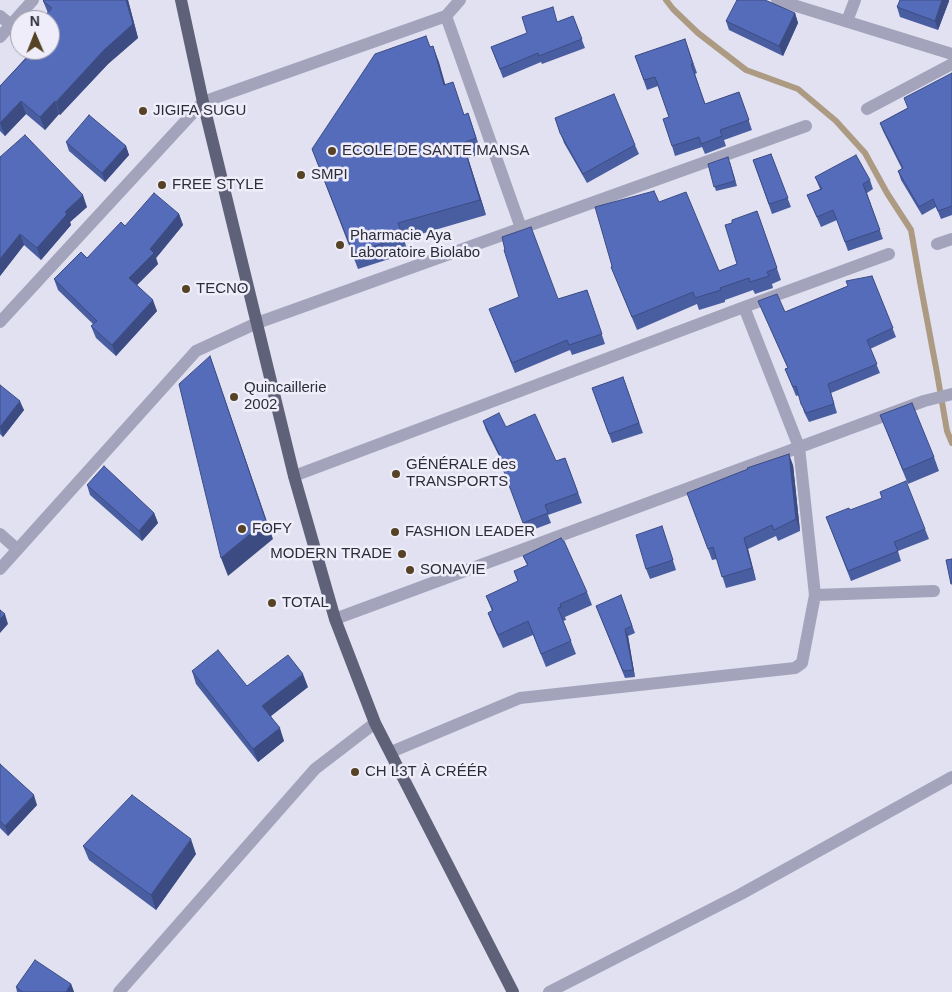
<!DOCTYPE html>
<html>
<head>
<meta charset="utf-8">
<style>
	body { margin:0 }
	#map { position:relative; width:952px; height:992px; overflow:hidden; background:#e2e1f1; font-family:Helvetica,sans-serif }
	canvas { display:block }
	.north { position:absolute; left:10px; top:10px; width:50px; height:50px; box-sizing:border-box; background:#eeedf9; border:1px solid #a0a0ac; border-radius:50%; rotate:359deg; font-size:14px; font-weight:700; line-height:20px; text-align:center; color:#2b2d38 }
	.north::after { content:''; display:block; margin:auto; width:18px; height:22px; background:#564224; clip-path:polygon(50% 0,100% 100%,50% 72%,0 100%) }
</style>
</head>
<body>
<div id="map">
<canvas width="952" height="992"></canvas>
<div class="north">N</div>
</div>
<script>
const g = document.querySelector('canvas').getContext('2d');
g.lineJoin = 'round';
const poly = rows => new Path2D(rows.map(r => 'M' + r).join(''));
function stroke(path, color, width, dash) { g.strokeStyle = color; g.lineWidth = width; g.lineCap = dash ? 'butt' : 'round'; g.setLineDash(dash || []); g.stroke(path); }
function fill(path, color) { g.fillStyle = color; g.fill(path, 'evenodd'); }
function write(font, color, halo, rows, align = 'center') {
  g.font = font + ' Helvetica,sans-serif'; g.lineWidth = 5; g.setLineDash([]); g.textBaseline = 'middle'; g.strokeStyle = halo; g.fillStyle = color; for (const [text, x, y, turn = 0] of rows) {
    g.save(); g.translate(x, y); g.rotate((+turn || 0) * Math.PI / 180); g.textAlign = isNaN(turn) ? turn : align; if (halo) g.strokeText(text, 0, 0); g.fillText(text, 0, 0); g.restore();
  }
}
const stream = poly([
	[666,0,673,9,698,33,746,70,798,89,836,121,865,153,887,193,911,230,920,282,937,373,947,431,952,443]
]);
const minor = poly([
	[777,0,952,54],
	[0,16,11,25],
	[446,16,521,228],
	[847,21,855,0],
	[0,37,33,0],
	[867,109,952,64],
	[937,244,952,239],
	[0,322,203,102,446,16,460,0],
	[294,476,744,307,889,254],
	[0,534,17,549],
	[0,569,196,351,257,323,806,126],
	[815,595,934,591],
	[335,619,924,401,952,394],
	[391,752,520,698,795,668,802,663,815,595,799,447,744,307],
	[119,992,315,769,375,723],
	[549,992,741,894,952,777]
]);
const major = poly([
	[181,0,203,102,294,476,335,619,375,723,513,992]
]);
const wall = poly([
	[44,0,128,0,138,38,108,64,60,115,59,114,45,130,26,114,5,136,0,131,0,86,30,53,28,50,50,50,48,13,43,1],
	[949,1,938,30,900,17,897,7],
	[795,13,798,23,783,56,729,30,726,21],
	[573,16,585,48,542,64,541,62,503,78,491,47],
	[685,39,697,73,695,74,705,104,739,92,752,130,724,140,726,146,705,154,702,147,675,156,672,146,669,117,658,86,647,90,635,56],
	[433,46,445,85,464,115,468,113,482,154,468,158,486,215,404,239,408,253,358,269,312,149,430,47],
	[952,73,952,215,941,219,936,207,922,215,901,180,898,171,902,169,883,131,880,123,908,108],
	[555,118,635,145,639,154,587,183,564,143],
	[66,142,126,146,129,155,105,182,69,151],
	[771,154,791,207,772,214,753,160],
	[0,157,87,207,70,222,71,225,41,260,24,245,0,276],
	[730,162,737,186,716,191,708,164],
	[815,177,870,180,873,189,867,193,883,239,848,251,837,220,821,227,807,195,820,189],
	[659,202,719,271,737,264,732,223,757,211,781,280,772,284,773,288,755,294,753,290,725,300,725,302,699,310,697,304,637,330,611,267],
	[179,214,183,225,156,258,158,264,137,285,157,311,116,356,96,338,91,326,93,324,58,290,54,279,87,258,125,226],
	[872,276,896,337,870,349,880,373,831,393,837,413,809,422,804,412,799,395,796,396,785,369,788,368,758,301,785,312],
	[587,290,605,344,572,355,570,350,515,373,489,309,558,299],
	[623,377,643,433,612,443,592,388],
	[0,385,24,410,3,437,0,434],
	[880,415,934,457,939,471,908,484],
	[483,421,506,427,556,461,565,458,582,503,548,515,551,523,527,532,503,469,505,468,486,430],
	[793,465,800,531,778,541,776,536,748,549,756,580,726,588,717,559,712,560,687,493],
	[87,485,154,513,158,523,142,541,90,495],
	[850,510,925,529,929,539,898,551,901,561,851,581,826,517],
	[662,526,676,570,650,579,646,569],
	[523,556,587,592,592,605,565,617,566,620,563,621,576,654,546,667,533,635,503,648,493,626,488,613,492,611,486,596,518,582,514,571,527,565],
	[621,595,635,633,628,636,635,677,625,678,596,606],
	[192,671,247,686,308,687,271,716,284,741,258,762,196,684],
	[0,764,37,805,8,836,0,828],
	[83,846,196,854,156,910,89,860],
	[71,984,74,992,17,992,16,987]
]);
const shadedWall = poly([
	[126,0,128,0,138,38,108,64,60,115,56,102],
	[942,0,949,0,949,1,938,30,935,21],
	[795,13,798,23,783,56,779,46],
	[433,46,439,62,450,101,444,85],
	[21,101,26,114,5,136,0,123],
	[55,101,59,114,45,130,40,117],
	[463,143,468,158,486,215,480,200],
	[126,146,129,155,105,182,102,173],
	[83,195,87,207,70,222,71,225,41,260,37,248,65,212],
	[179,214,183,225,156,258,158,264,133,289,129,278,150,249],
	[20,234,24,245,0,276,0,259],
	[153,300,157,311,116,356,112,345],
	[210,356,273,539,228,576,221,558],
	[20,401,24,410,3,437,0,427],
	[789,454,793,465,800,531,796,519],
	[154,513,158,523,142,541,139,531],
	[744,538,748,549,756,580,752,568],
	[5,614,8,624,0,633,0,619],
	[625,629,628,636,635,677,633,670],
	[303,674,308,687,267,719,262,706],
	[280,728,284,741,258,762,253,749],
	[34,795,37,805,8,836,5,826],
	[191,839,196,854,156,910,151,895],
	[71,984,74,992,66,992]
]);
const building = poly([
	[44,0,126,0,133,24,104,50,56,102,55,101,40,117,21,101,0,123,0,86,34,50,50,50,50,20,41,20,52,8,43,1,44,0],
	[737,0,765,0,795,13,779,46,726,21,737,0],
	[900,0,942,0,935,21,897,7,900,0],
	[553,7,557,22,573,16,582,39,539,56,538,53,500,69,491,47,527,33,522,17,553,7],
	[426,36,430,47,433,46,444,85,453,82,464,115,468,113,476,138,463,143,480,200,398,223,403,237,353,253,312,149,375,54,426,36],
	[685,39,693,64,691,64,705,104,739,92,749,120,720,130,722,136,701,144,699,137,672,146,663,119,669,117,655,77,644,80,635,56,685,39],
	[952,73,952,206,938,211,933,199,919,207,898,171,903,168,880,123,908,108,904,98,952,73],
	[614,94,635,145,583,174,560,133,555,118,614,94],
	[89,115,126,146,102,173,66,142,89,115],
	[25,135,83,195,65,212,67,214,37,248,20,234,0,259,0,157,25,135],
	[771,154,788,198,769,204,753,160,771,154],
	[856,155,870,180,863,184,880,230,845,242,833,210,817,217,807,195,822,189,815,177,856,155],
	[728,157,735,181,714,187,708,164,728,157],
	[654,191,659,202,686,192,719,271,737,264,725,225,732,223,732,220,757,211,777,268,767,272,769,276,750,282,749,278,720,288,721,290,695,298,693,292,632,317,611,267,612,266,595,207,654,191],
	[154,193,179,214,150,249,154,253,129,278,153,300,112,345,91,326,97,321,54,279,81,252,87,258,121,222,125,226,154,193],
	[531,227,558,299,587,290,602,334,569,345,567,340,512,363,489,309,519,297,504,250,505,250,502,237,531,227],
	[872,276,893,328,867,340,877,364,828,384,834,404,806,413,801,404,796,386,793,387,785,369,788,368,758,301,777,294,785,312,848,286,846,281,872,276],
	[210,356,266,521,221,558,179,384,210,356],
	[623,377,639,423,609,434,592,388,623,377],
	[0,385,20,401,0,427,0,385],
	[912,403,934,457,903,470,880,415,912,403],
	[499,413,506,427,535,414,556,461,565,458,578,493,545,505,548,513,523,523,503,469,506,468,483,421,499,413],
	[789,454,796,519,774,530,772,525,744,538,752,568,722,577,713,547,708,549,687,493,748,469,747,468,789,454],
	[104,466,154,513,139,531,87,485,104,466],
	[906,481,925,529,894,542,898,551,848,571,826,517,849,508,850,510,882,498,880,492,906,481],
	[662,526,673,560,646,569,636,535,662,526],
	[561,538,563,541,564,541,587,592,560,604,561,607,558,608,571,641,541,654,528,621,498,635,488,613,493,610,486,596,518,581,514,571,528,565,523,556,561,538],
	[952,559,952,584,951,584,946,560,952,559],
	[621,595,632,626,625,629,633,670,623,671,596,606,621,595],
	[0,610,5,614,0,619,0,610],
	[218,650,247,686,288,655,303,674,262,706,280,728,253,749,192,671,218,650],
	[0,764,34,795,5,826,0,821,0,764],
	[132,795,191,839,151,895,83,846,132,795],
	[35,960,71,984,66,992,23,992,16,987,35,960]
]);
const markers = [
	[143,111,5,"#564224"],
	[332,151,5,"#564224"],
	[301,175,5,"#564224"],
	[162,185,5,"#564224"],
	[340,245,5,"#564224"],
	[186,289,5,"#564224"],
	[234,397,5,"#564224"],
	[396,474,5,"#564224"],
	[242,529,5,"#564224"],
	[395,532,5,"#564224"],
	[402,554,5,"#564224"],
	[410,570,5,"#564224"],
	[272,603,5,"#564224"],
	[355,772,5,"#564224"]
];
const poiNames = [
	["JIGIFA SUGU",153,111],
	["ECOLE DE SANTE MANSA",342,151],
	["SMPI",311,175],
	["FREE STYLE",172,185],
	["Pharmacie Aya",350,236],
	["Laboratoire Biolabo",350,253],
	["TECNO",196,289],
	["Quincaillerie",244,388],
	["2002",244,405],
	["GÉNÉRALE des",406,465],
	["TRANSPORTS",406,482],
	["FOFY",252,529],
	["FASHION LEADER",405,532],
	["MODERN TRADE",392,554,"right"],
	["SONAVIE",420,570],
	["TOTAL",282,603],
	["CH L3T À CRÉÉR",365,772]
];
stroke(stream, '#ac9a82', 6);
stroke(minor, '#a3a4bc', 12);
stroke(major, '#5e6178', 12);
fill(wall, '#495da1');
fill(shadedWall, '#3c4c83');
fill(building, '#556cbb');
stroke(building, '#3c4c83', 1);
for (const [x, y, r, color] of markers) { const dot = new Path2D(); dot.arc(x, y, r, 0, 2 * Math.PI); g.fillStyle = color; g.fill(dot); stroke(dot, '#eeedf9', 2); }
write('15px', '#2b2d38', '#eeedf9', poiNames, 'left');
</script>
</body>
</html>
